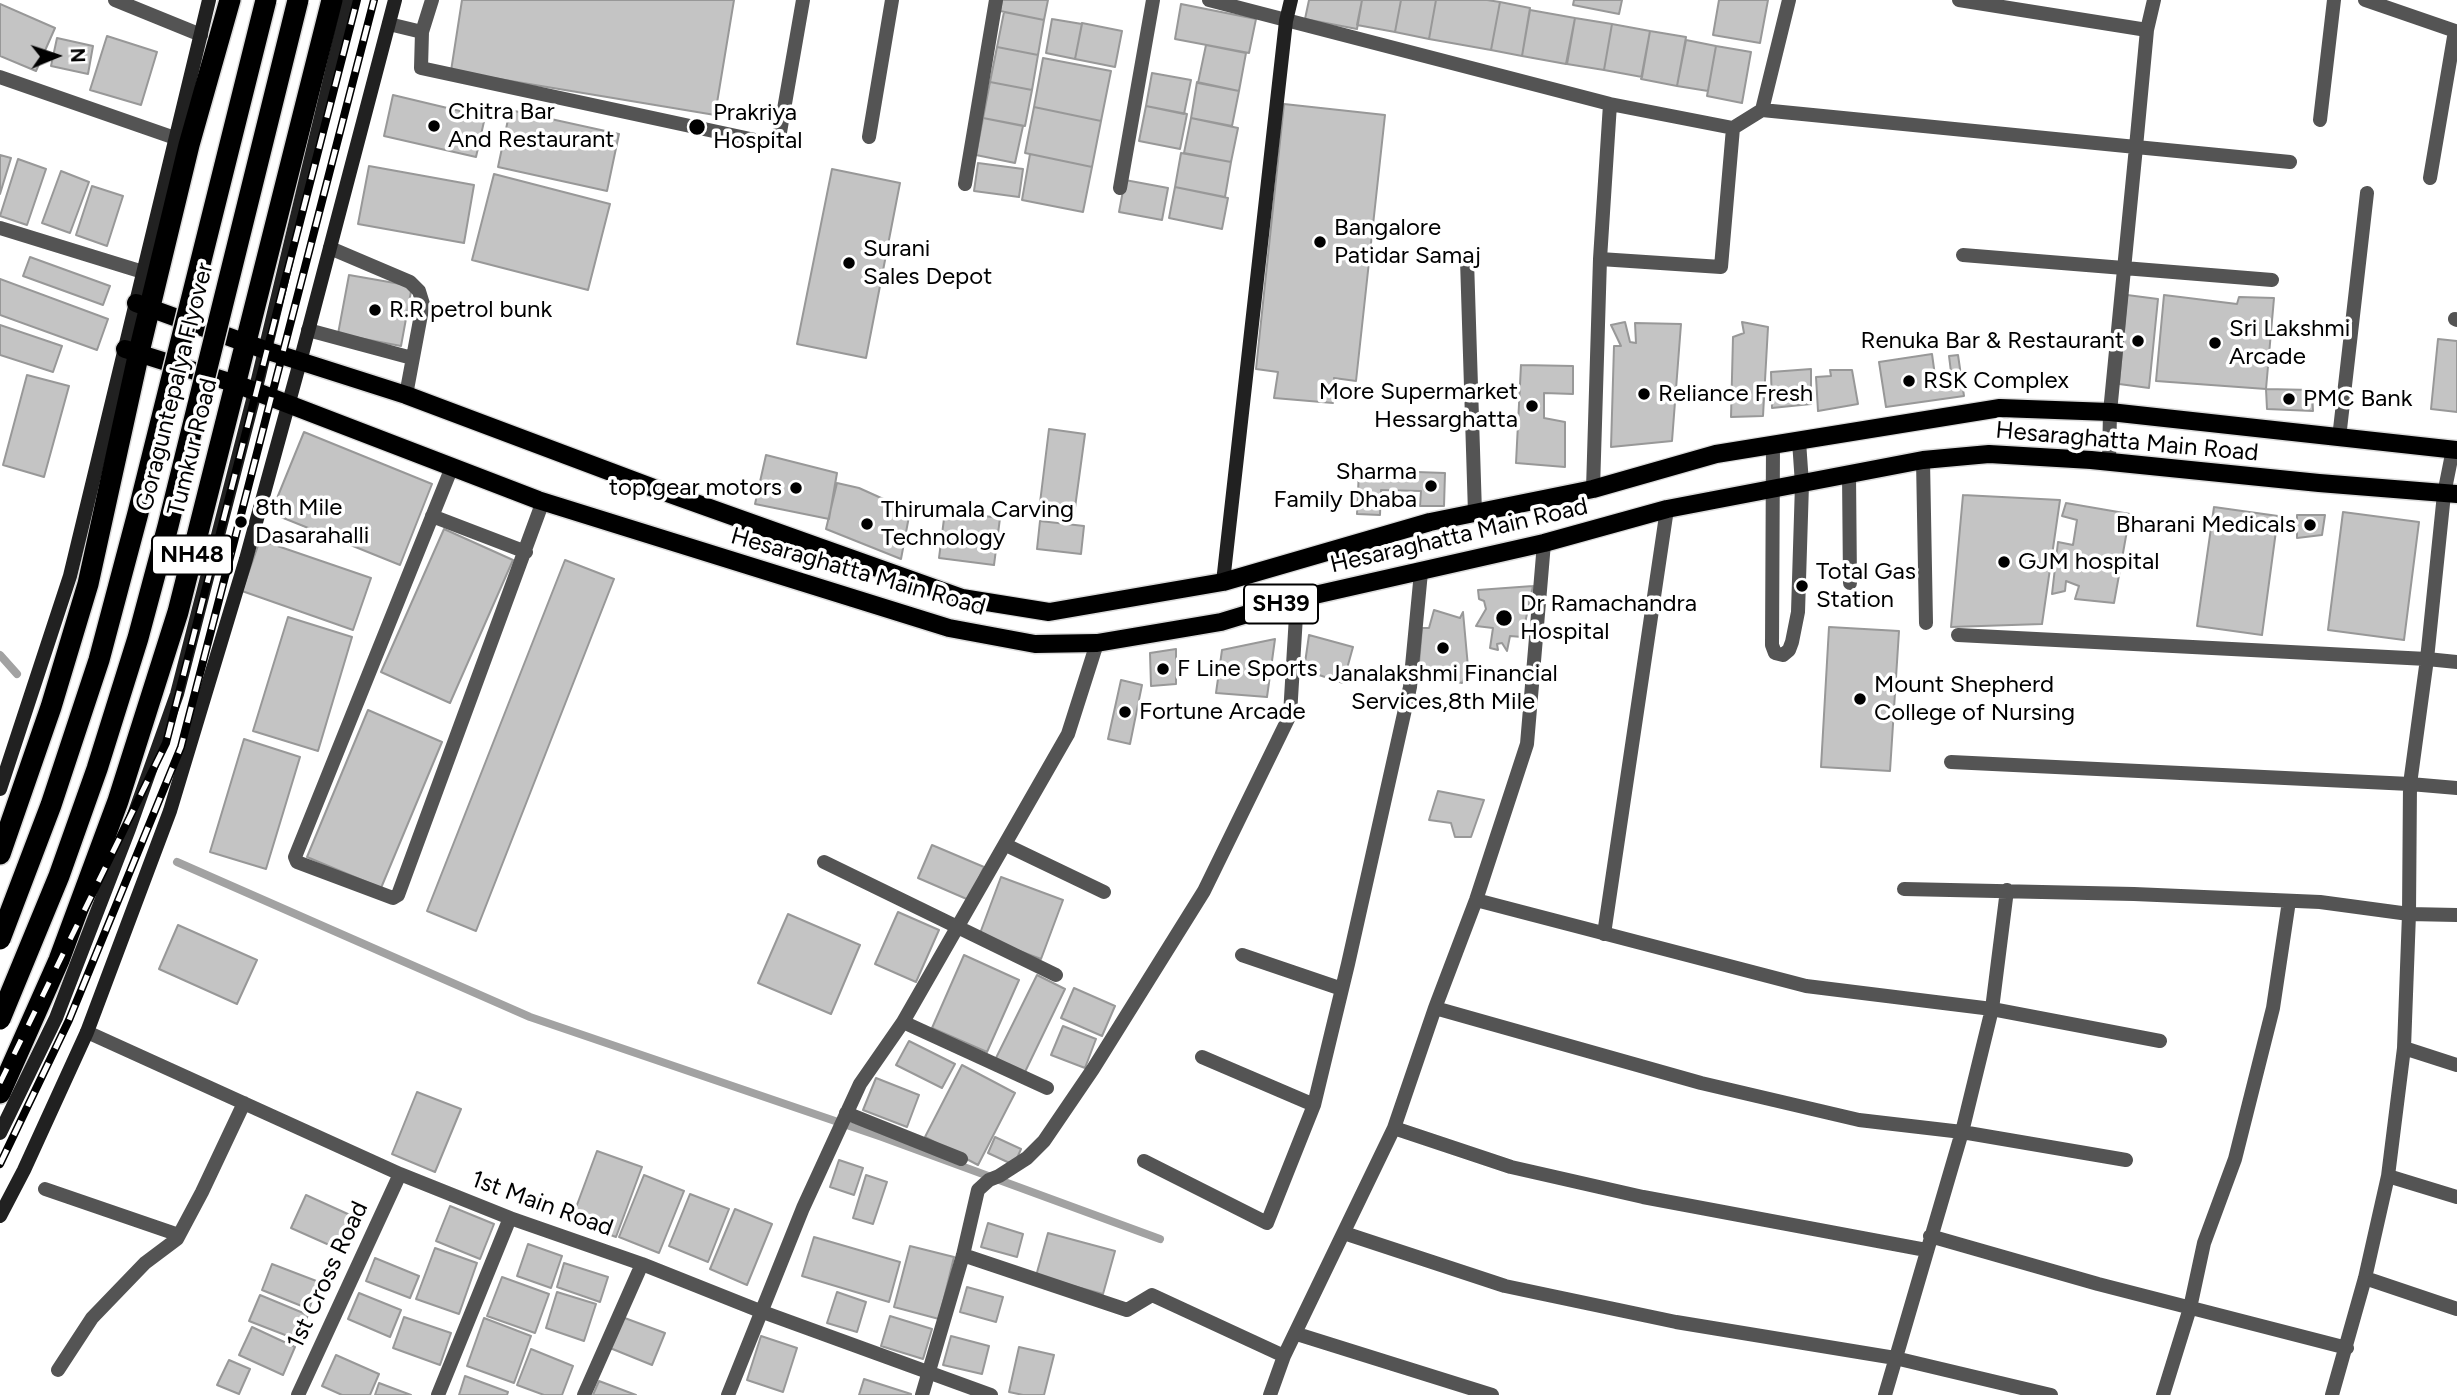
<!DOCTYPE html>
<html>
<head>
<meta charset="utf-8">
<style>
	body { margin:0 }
	#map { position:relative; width:2457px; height:1395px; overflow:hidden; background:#fff; font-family:Figtree,sans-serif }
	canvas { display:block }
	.north { position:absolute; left:21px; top:21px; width:70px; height:70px; -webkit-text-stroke:5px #fff; paint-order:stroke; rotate:88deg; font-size:19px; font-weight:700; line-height:28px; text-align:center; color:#000 }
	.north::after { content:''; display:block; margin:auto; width:24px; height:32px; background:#000; clip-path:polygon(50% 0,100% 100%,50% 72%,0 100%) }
</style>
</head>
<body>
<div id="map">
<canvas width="2457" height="1395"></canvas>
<div class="north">N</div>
</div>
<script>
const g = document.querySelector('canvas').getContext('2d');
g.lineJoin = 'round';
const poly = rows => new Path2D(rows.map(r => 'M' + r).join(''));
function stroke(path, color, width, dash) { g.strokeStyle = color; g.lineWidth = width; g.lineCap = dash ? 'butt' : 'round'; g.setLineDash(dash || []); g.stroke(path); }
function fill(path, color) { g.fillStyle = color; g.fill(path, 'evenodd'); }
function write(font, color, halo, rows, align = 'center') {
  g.font = font + ' Figtree,sans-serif'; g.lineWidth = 7; g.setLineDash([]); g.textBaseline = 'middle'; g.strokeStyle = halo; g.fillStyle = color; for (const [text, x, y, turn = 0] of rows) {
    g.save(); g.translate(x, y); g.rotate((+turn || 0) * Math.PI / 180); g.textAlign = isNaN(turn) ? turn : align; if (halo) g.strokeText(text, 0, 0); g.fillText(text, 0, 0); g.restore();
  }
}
const stream = poly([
	[0,655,17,674],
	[177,862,530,1017,882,1137,1160,1239]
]);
const building = poly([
	[462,0,734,0,715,115,451,71,462,0],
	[1002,0,1048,0,1044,20,1000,11,1002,0],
	[1309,0,1362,0,1357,29,1305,19,1309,0],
	[1362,0,1401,0,1395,32,1357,25,1362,0],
	[1401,0,1436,0,1429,39,1395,32,1401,0],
	[1436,0,1487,0,1500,2,1491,50,1429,39,1436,0],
	[1574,0,1622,0,1619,14,1573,5,1574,0],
	[1719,0,1768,0,1760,43,1713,35,1719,0],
	[1500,2,1530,8,1522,56,1491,50,1500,2],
	[0,4,55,28,36,71,0,56,0,4],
	[1181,4,1256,19,1249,53,1175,39,1181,4],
	[1530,10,1575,18,1566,64,1522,56,1530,10],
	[1004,12,1044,20,1038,55,997,47,1004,12],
	[1575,18,1612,24,1604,70,1567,64,1575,18],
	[1052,19,1082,24,1075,59,1046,53,1052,19],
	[1082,23,1122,31,1115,67,1075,59,1082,23],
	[1612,24,1650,31,1642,77,1604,70,1612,24],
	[1650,31,1686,37,1677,86,1641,79,1650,31],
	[107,36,157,52,141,105,90,90,107,36],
	[57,38,93,46,88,74,51,66,57,38],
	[1686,40,1716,46,1708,91,1677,86,1686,40],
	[1206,45,1246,53,1239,91,1198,83,1206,45],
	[1716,46,1751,52,1742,103,1707,96,1716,46],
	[997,47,1038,55,1032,90,990,82,997,47],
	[1043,58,1111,71,1101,121,1034,107,1043,58],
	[1152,73,1191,80,1184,114,1146,106,1152,73],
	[990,82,1032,90,1025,126,983,118,990,82],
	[1197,82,1239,91,1232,126,1191,118,1197,82],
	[393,95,485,117,476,157,384,136,393,95],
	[1284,104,1385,115,1356,381,1334,378,1333,403,1274,398,1278,372,1256,369,1284,104],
	[1146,106,1187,114,1180,149,1139,141,1146,106],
	[1034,107,1101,121,1092,167,1025,153,1034,107],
	[510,110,619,134,607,191,498,167,510,110],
	[983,118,1023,126,1015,163,976,155,983,118],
	[1191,118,1238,128,1231,162,1184,153,1191,118],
	[1181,153,1231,162,1225,197,1175,187,1181,153],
	[1030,154,1092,167,1083,212,1022,200,1030,154],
	[0,155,11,158,0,194,0,155],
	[18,159,46,169,27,225,0,216,18,159],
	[978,163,1023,169,1019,197,974,191,978,163],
	[369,166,474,185,464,243,358,224,369,166],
	[832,169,900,183,866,358,797,344,832,169],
	[61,171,89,182,70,233,42,223,61,171],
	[494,174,610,204,588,290,472,260,494,174],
	[1125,180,1168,188,1162,220,1119,212,1125,180],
	[92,186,123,196,107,246,76,235,92,186],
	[1175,187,1228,198,1222,229,1169,218,1175,187],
	[30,257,110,286,103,305,23,276,30,257],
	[349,275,412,286,401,346,338,334,349,275],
	[0,279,108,319,97,350,0,315,0,279],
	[2127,295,2158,299,2149,388,2119,384,2127,295],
	[2164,295,2237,304,2239,297,2274,298,2266,389,2156,381,2164,295],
	[1625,322,1630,342,1636,343,1635,323,1681,324,1672,441,1611,447,1614,346,1621,346,1611,325,1625,322],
	[1742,322,1768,327,1763,416,1731,417,1733,337,1744,333,1742,322],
	[0,325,62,346,53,372,0,355,0,325],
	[2438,339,2457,341,2457,412,2431,409,2438,339],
	[1932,354,1936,383,1952,380,1949,356,1958,355,1964,396,1886,407,1879,362,1932,354],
	[1521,365,1573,366,1573,394,1544,393,1544,418,1565,422,1565,467,1516,463,1521,365],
	[1811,369,1811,404,1772,408,1771,372,1811,369],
	[1830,370,1852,370,1858,404,1818,411,1816,377,1831,376,1830,370],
	[27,375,69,386,44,477,3,465,27,375],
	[2266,389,2312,390,2313,411,2267,409,2266,389],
	[1049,429,1085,434,1074,515,1039,511,1049,429],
	[304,432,432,484,400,565,271,513,304,432],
	[766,455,837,473,829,519,755,504,766,455],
	[1359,470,1445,473,1444,506,1420,506,1421,491,1381,490,1380,515,1357,514,1359,470],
	[837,483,859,488,910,511,901,559,826,529,837,483],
	[1963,495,2060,500,2042,624,1951,627,1963,495],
	[2066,503,2130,514,2114,603,2075,599,2079,586,2066,581,2065,591,2052,594,2058,542,2073,545,2077,520,2062,516,2066,503],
	[2214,507,2278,516,2262,635,2197,626,2214,507],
	[945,511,1000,518,994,565,939,558,945,511],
	[2343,512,2419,522,2404,640,2328,630,2343,512],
	[2297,515,2325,515,2322,535,2297,538,2297,515],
	[1040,521,1084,526,1081,554,1037,549,1040,521],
	[444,529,513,560,450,703,381,672,444,529],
	[260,540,371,578,353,630,242,591,260,540],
	[565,560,614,579,476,931,427,911,565,560],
	[1533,586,1522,637,1510,636,1507,651,1502,643,1497,644,1498,650,1490,648,1493,628,1476,626,1486,609,1484,601,1479,599,1478,590,1533,586],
	[1434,610,1460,618,1463,612,1468,667,1462,683,1418,675,1422,628,1429,628,1434,610],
	[288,617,352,637,318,751,253,731,288,617],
	[1829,627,1899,631,1890,771,1821,767,1829,627],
	[1309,635,1353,647,1343,683,1304,670,1309,635],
	[1275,639,1267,697,1216,693,1222,650,1275,639],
	[1176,649,1176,684,1151,686,1150,653,1176,649],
	[1121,680,1142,685,1130,744,1108,739,1121,680],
	[368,710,442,742,381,888,307,857,368,710],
	[244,739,300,757,266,869,210,852,244,739],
	[1438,791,1484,800,1471,837,1455,837,1451,823,1429,820,1438,791],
	[932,845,984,867,969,900,918,878,932,845],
	[1001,877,1063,900,1041,959,979,936,1001,877],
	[898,912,939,930,916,982,875,964,898,912],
	[788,914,860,945,831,1014,758,983,788,914],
	[178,925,257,960,237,1004,159,969,178,925],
	[964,955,1019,980,987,1052,932,1028,964,955],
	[1037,975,1065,989,1024,1074,995,1060,1037,975],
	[1074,988,1115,1006,1102,1036,1061,1018,1074,988],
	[1063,1026,1096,1039,1085,1068,1051,1055,1063,1026],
	[909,1041,955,1064,942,1088,896,1065,909,1041],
	[962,1065,1015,1093,978,1165,925,1137,962,1065],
	[876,1078,919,1095,907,1127,863,1110,876,1078],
	[417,1092,461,1109,435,1172,392,1154,417,1092],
	[995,1137,1021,1149,1014,1165,988,1153,995,1137],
	[597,1151,642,1167,616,1237,571,1221,597,1151],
	[839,1160,863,1168,854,1195,830,1187,839,1160],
	[644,1175,684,1191,659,1253,619,1237,644,1175],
	[866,1175,887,1182,873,1224,853,1218,866,1175],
	[690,1194,729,1209,708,1262,669,1246,690,1194],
	[306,1195,350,1215,336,1248,291,1228,306,1195],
	[450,1206,494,1224,480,1259,436,1241,450,1206],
	[735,1209,772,1224,747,1285,710,1269,735,1209],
	[988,1223,1023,1234,1017,1257,981,1247,988,1223],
	[1048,1233,1115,1251,1103,1294,1036,1276,1048,1233],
	[814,1237,900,1262,889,1302,802,1276,814,1237],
	[528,1244,562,1256,551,1288,517,1276,528,1244],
	[910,1246,954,1257,939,1319,894,1307,910,1246],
	[435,1248,477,1263,459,1314,416,1299,435,1248],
	[375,1258,419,1276,410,1298,366,1281,375,1258],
	[564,1263,608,1277,600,1302,557,1287,564,1263],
	[272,1264,319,1282,309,1309,262,1290,272,1264],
	[502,1277,549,1294,535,1333,487,1316,502,1277],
	[967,1287,1003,1297,996,1322,960,1312,967,1287],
	[557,1292,596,1304,584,1341,546,1328,557,1292],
	[837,1292,866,1302,857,1332,827,1323,837,1292],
	[359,1293,401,1310,390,1337,348,1319,359,1293],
	[260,1295,308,1315,298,1340,249,1321,260,1295],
	[890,1316,932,1329,923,1359,881,1346,890,1316],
	[404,1317,451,1333,440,1365,393,1348,404,1317],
	[622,1317,665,1333,652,1365,610,1348,622,1317],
	[484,1318,531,1336,514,1383,467,1366,484,1318],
	[252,1327,295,1347,283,1375,239,1355,252,1327],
	[761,1336,797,1348,783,1392,747,1380,761,1336],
	[951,1336,989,1346,982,1374,943,1365,951,1336],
	[1019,1347,1054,1355,1044,1395,1023,1395,1009,1392,1019,1347],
	[531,1349,573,1366,562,1395,544,1395,517,1385,531,1349],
	[336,1355,379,1374,370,1395,342,1395,322,1386,336,1355],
	[229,1360,250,1369,239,1394,217,1385,229,1360],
	[465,1376,508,1392,507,1395,459,1395,465,1376],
	[864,1379,911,1394,911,1395,859,1395,864,1379],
	[599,1381,636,1395,593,1395,599,1381],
	[379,1383,411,1395,375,1395,379,1383]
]);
const lane = poly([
	[115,0,201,35],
	[432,0,422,32,421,68,769,143,779,138,803,0],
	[389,24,422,32],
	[0,77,175,138],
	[869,137,892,0],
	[330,248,410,282,419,291,423,304,406,395],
	[1467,260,1475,513],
	[2455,319,2457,320],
	[308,330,412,358],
	[1773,445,1772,645,1775,653,1783,655,1789,650,1792,642,1798,612,1802,484,1799,441],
	[1923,460,1926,623],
	[1849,474,1850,583]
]);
const street = poly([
	[1209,0,1610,104,1733,128,1762,110,1789,0],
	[1959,0,2147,30],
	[2154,0,2147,30,2136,147,2290,162],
	[2365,0,2455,31,2430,178],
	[1762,110,2136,147,2110,412,2109,461],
	[2320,120,2334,0],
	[965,184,996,0],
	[1120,188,1153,0],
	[0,228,143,272],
	[1963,255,2272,280],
	[1600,259,1721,267,1733,128],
	[2339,438,2367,193],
	[2453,449,2444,494,2427,659,2457,662],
	[452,467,295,857,297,862,393,898,398,895,543,501],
	[1593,489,1600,259,1610,104],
	[432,516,526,552],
	[1958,635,2427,659,2410,784,2457,788],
	[1951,762,2410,784,2409,914,2404,1048,2388,1176,2365,1278,2332,1395],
	[1006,845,1104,892],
	[824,862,1056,975],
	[1904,889,2134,894,2320,902,2409,914,2457,915],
	[1476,900,1806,986,1992,1009,2160,1041],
	[1604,934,1667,509],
	[1242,955,1342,989],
	[1435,1008,1701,1083,1859,1120,1962,1132,2126,1160],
	[903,1022,1047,1088],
	[87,1032,400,1174,510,1218,642,1264,760,1311,991,1395],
	[2404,1048,2457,1065],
	[1202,1057,1314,1105],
	[846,1113,961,1159],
	[1394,1128,1511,1167,1643,1197,1926,1250],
	[1144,1161,1267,1223,1314,1105,1348,964,1410,687,1421,572],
	[2388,1176,2457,1197],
	[45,1189,179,1235],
	[1344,1233,1505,1286,1676,1322,1895,1358,2051,1395],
	[1930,1236,2098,1284,2347,1348],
	[963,1255,1127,1310,1152,1295,1284,1356],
	[2365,1278,2457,1309],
	[1297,1334,1492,1395],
	[58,1370,92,1318,145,1263,177,1239,202,1192,244,1103],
	[298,1395,400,1174],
	[438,1395,510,1218],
	[584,1395,642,1264],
	[728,1395,803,1208,860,1084,903,1022,1068,734,1097,643],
	[922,1395,963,1255,978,1190,989,1180,999,1176,1027,1158,1044,1141,1093,1069,1204,891,1290,715,1297,599],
	[1270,1395,1284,1356,1394,1128,1435,1008,1476,900,1527,744,1544,543],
	[1885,1395,1962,1132,1992,1009,2007,890],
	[2163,1395,2190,1308,2204,1243,2235,1159,2273,1008,2289,901]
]);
const secondary = poly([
	[1223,582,1286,21,1291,0],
	[0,789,70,576,209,0],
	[0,1133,56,1018,129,829,177,694,255,392,349,0],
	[0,1216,24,1170,87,1032,170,811,246,559,300,362,395,0]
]);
const primary = poly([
	[136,303,265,350,406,395,659,490,962,598,1049,612,1223,582,1430,522,1593,489,1716,454,2000,408,2110,412,2457,450],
	[125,349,236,384,538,500,949,628,1035,644,1097,643,1221,622,1297,599,1544,543,1667,509,1923,460,1989,454,2091,460,2319,483,2457,494]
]);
const highway = poly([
	[0,854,51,707,88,584,139,352,189,145,230,0],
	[0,1093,59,960,118,801,178,612,332,0]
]);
const rail = poly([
	[0,1083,166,743,357,0],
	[0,1164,69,1020,181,747,374,0]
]);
const highwayBridge = poly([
	[0,939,51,805,99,660,138,513,266,0],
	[0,1019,59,876,97,769,138,638,168,526,298,0]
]);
const markers = [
	[434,126,7,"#000"],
	[697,127,9,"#000"],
	[1320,242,7,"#000"],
	[849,263,7,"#000"],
	[375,310,7,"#000"],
	[2138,341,7,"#000"],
	[2215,343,7,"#000"],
	[1909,381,7,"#000"],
	[1644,394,7,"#000"],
	[2289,399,7,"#000"],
	[1532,406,7,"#000"],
	[1431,486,7,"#000"],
	[796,488,7,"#000"],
	[241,522,7,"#000"],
	[867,524,7,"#000"],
	[2310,525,7,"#000"],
	[2004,562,7,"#000"],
	[1802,586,7,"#000"],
	[1504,618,9,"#000"],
	[1443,648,7,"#000"],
	[1163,669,7,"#000"],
	[1860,699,7,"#000"],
	[1125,712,7,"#000"]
];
const shields = [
	[192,555,80],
	[1281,604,74]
];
const shieldNames = [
	["NH48",192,555],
	["SH39",1281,604]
];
const poiNames = [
	["Chitra Bar",448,112],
	["And Restaurant",448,140],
	["Prakriya",713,113],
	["Hospital",713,141],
	["Bangalore",1334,228],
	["Patidar Samaj",1334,256],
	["Surani",863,249],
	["Sales Depot",863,277],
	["R.R petrol bunk",389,310],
	["Sri Lakshmi",2229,329],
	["Arcade",2229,357],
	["Renuka Bar & Restaurant",2124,341,"right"],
	["RSK Complex",1923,381],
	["More Supermarket",1518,392,"right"],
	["Hessarghatta",1518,420,"right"],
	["Reliance Fresh",1658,394],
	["PMC Bank",2303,399],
	["Sharma",1417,472,"right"],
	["Family Dhaba",1417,500,"right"],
	["top gear motors",782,488,"right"],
	["8th Mile",255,508],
	["Dasarahalli",255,536],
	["Thirumala Carving",881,510],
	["Technology",881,538],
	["Bharani Medicals",2296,525,"right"],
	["GJM hospital",2018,562],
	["Total Gas",1816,572],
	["Station",1816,600],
	["Dr Ramachandra",1520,604],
	["Hospital",1520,632],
	["F Line Sports",1177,669],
	["Janalakshmi Financial",1443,674,"center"],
	["Services,8th Mile",1443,702,"center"],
	["Mount Shepherd",1874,685],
	["College of Nursing",1874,713],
	["Fortune Arcade",1139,712]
];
const streetNames = [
	["Goraguntepalya Flyover",175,387,-76],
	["Hesaraghatta Main Road",2127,442,5],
	["Tumkur Road",193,447,-76],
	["Hesaraghatta Main Road",1459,536,-13],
	["Hesaraghatta Main Road",858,572,16],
	["1st Main Road",542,1204,20],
	["1st Cross Road",328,1275,-65]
];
stroke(stream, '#a2a2a2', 8);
fill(building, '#c4c4c4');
stroke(building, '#989898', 2);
stroke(primary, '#dbdbdb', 21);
stroke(highway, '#dbdbdb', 24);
stroke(lane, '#545454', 14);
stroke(street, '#545454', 14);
stroke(secondary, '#212121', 14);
stroke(primary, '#000', 18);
stroke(highway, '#000', 21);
stroke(rail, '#000', 8);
stroke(rail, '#fff', 5, [16]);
stroke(highwayBridge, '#dbdbdb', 24, []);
stroke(highwayBridge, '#000', 21);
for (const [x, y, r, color] of markers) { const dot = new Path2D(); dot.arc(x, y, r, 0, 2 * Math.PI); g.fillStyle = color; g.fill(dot); stroke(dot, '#fff', 2.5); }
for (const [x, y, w] of shields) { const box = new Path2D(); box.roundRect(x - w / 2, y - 19.5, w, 39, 5); g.fillStyle = '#fff'; g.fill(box); stroke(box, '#000', 2); }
write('bold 23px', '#000', null, shieldNames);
write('24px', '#000', '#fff', poiNames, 'left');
write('24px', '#000', '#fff', streetNames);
</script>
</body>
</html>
